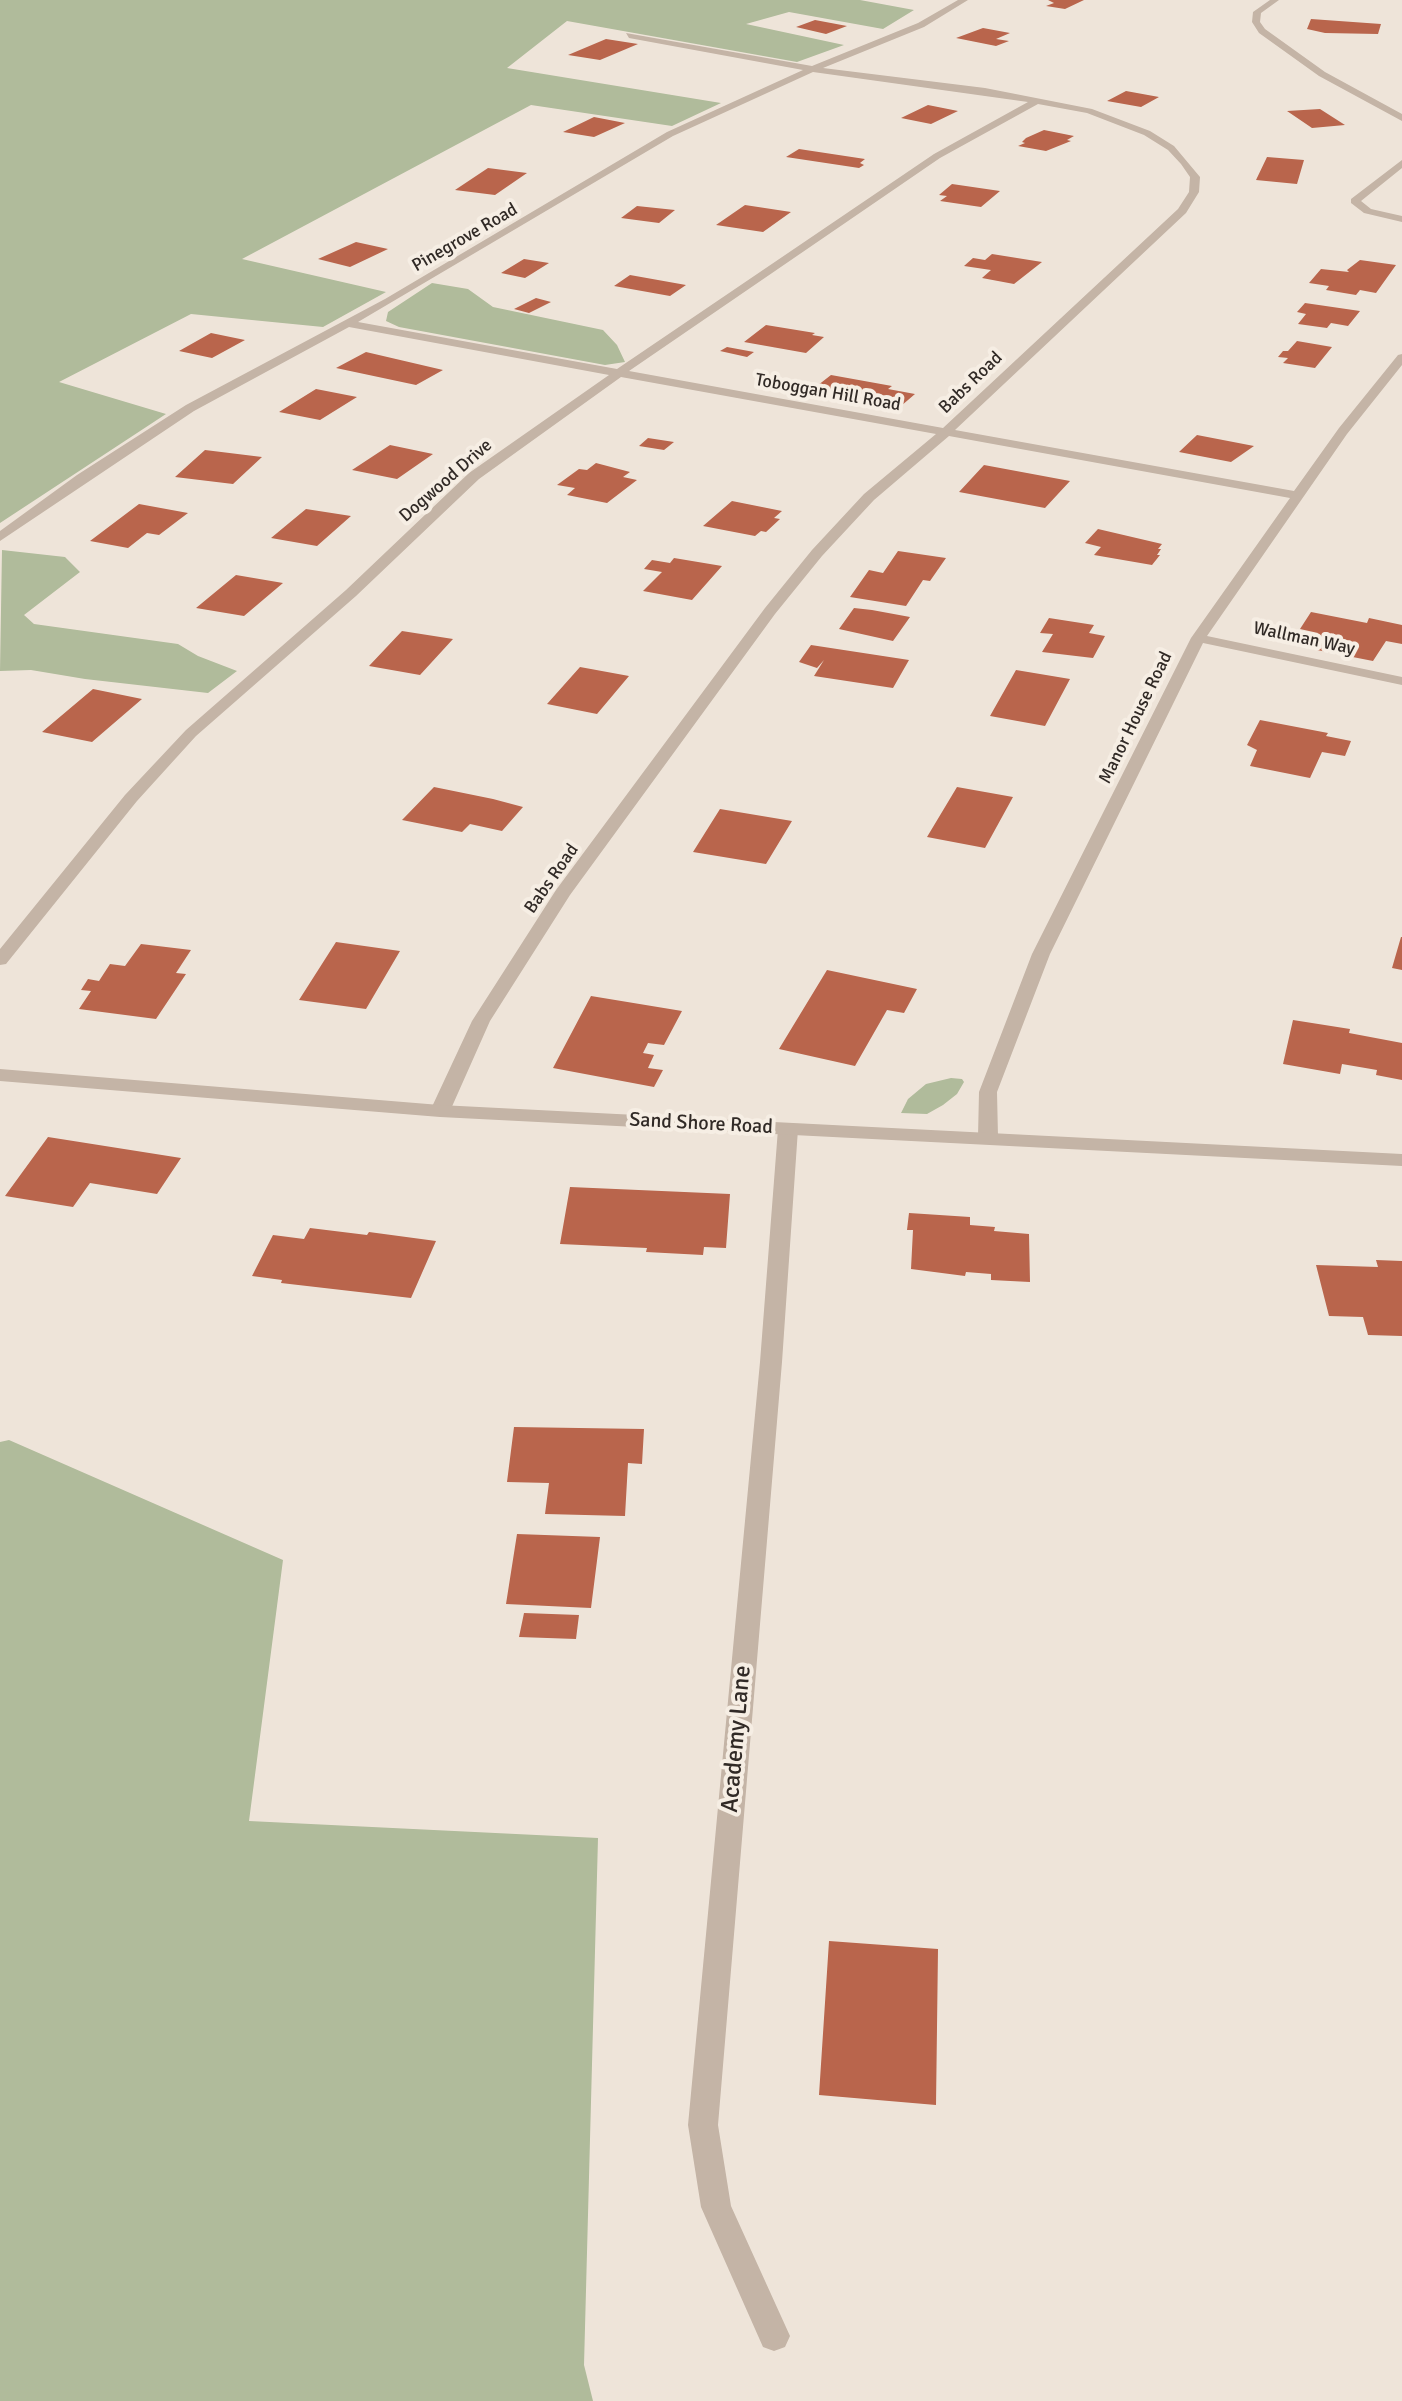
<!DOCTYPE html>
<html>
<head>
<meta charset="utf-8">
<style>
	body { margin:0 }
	canvas { display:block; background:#eee4d9 }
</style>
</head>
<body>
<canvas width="1402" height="2401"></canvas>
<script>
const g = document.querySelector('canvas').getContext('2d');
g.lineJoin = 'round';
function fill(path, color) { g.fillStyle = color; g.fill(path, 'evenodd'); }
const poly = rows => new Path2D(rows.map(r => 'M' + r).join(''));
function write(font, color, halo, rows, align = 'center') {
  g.font = font + ' Signika,sans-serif'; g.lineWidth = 8; g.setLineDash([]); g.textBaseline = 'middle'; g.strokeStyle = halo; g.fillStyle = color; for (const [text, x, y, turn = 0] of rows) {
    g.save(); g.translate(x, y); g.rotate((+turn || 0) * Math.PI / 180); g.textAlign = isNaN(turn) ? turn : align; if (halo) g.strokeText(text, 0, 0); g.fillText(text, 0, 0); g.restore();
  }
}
const green = poly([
	[0,0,860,0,914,10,883,29,789,12,746,24,844,45,797,62,567,21,507,68,721,103,672,126,531,105,242,259,386,292,323,327,191,314,59,382,166,414,0,523],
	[432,283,468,289,493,307,603,330,617,345,625,362,605,365,399,327,386,321,388,312],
	[2,550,65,557,80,572,24,615,34,624,178,644,198,656,237,671,208,693,85,679,31,670,0,671],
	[951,1078,962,1079,964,1082,957,1094,943,1105,927,1114,901,1113,908,1099,926,1084],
	[9,1440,283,1560,249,1821,598,1838,584,2365,593,2401,0,2401,0,1442]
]);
const building = poly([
	[1048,0,1084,0,1065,9,1046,6,1054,3],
	[1311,19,1381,24,1378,34,1325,33,1307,29],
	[815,20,847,26,826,34,796,27],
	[983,28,1010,33,996,39,1009,41,996,46,956,38],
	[606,39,638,44,600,60,568,55],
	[1126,91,1159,97,1141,107,1107,101],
	[928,105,958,111,931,124,901,118],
	[1320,109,1345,125,1312,128,1287,111],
	[594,117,625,123,594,137,563,132],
	[1044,130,1074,136,1067,140,1071,141,1046,151,1018,146,1025,143,1022,142,1026,138],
	[799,149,865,159,860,163,864,165,859,168,786,157],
	[1267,157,1304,160,1297,184,1256,180],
	[488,168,527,173,495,195,455,190],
	[952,184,1000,191,981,207,940,201,947,196,939,195],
	[745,205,791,212,763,232,716,225],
	[637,206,675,210,659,223,621,218],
	[356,242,388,249,350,267,318,259],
	[992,254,1042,262,1014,284,982,278,991,270,964,266,973,258,985,260],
	[524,259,549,263,525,278,501,273],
	[1360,260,1396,265,1376,293,1360,290,1356,295,1326,290,1329,286,1309,283,1321,269,1349,272,1347,270],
	[630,275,686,285,670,296,614,286],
	[536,298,551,302,529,313,514,309],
	[1305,303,1360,311,1348,326,1331,323,1327,328,1298,324,1306,314,1297,312],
	[766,325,815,333,812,335,824,337,806,353,744,342],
	[211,333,245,340,212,358,179,351],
	[1297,341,1332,347,1315,368,1283,363,1288,358,1278,357,1283,351,1288,351],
	[727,347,754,352,747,357,720,351],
	[366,352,443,370,416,385,336,368],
	[831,375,892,386,888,389,915,394,901,406,844,395,841,398,813,389],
	[316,389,357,397,320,420,279,412],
	[1197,435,1254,446,1231,462,1179,452],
	[648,438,674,442,664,450,639,446],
	[390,445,433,454,397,479,352,470],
	[205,450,262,457,233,484,175,477],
	[596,463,630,472,623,477,637,480,607,503,567,495,575,488,557,485,579,469,587,470],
	[984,465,1070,481,1045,508,959,492],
	[732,501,782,511,774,518,780,519,766,532,761,531,755,536,703,526],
	[139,504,188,513,159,535,147,533,128,548,90,541],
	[306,509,351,516,317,546,271,538],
	[1098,529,1162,544,1158,549,1161,549,1157,555,1160,555,1152,565,1094,555,1101,547,1085,543],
	[898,551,946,558,930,581,923,580,906,606,850,597,869,570,883,573],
	[674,558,722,566,692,600,643,591,662,572,644,569,652,560,670,563],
	[236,575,283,583,244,616,196,608],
	[854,608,872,610,910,617,893,641,839,629],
	[1311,612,1367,623,1369,618,1402,625,1402,644,1386,641,1373,661,1317,650,1322,641,1314,640,1318,633,1300,629],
	[1049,618,1094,625,1089,633,1105,636,1093,658,1042,652,1053,634,1040,633],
	[402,631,453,639,420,675,369,666],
	[811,645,909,660,893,688,814,676,824,660,817,668,799,662],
	[580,667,629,676,597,714,547,704],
	[1016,670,1070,679,1045,726,990,716],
	[93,689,142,699,92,742,42,732],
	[1260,720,1328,733,1326,736,1351,741,1345,756,1322,752,1310,778,1250,766,1257,750,1247,745],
	[434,787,493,799,523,807,502,831,470,824,462,832,402,820],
	[957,787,1013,797,985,848,927,837],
	[720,809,792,821,766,864,693,852],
	[1401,937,1402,937,1402,970,1392,968],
	[336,942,400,951,366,1009,299,1000],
	[141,944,191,950,176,973,186,974,156,1019,79,1009,91,991,81,990,88,979,99,981,110,964,125,966],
	[827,970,917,989,904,1013,887,1010,855,1066,779,1049],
	[591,996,682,1011,664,1045,648,1043,643,1053,654,1055,648,1068,663,1070,654,1087,553,1068],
	[1293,1020,1350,1029,1349,1033,1402,1043,1402,1080,1376,1075,1377,1070,1342,1064,1340,1074,1283,1064],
	[48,1137,181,1158,157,1194,90,1183,73,1207,5,1196],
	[570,1187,730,1194,726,1248,704,1247,703,1255,646,1252,647,1248,560,1244],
	[909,1213,970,1217,970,1225,995,1227,994,1231,1029,1234,1030,1282,991,1280,991,1274,966,1272,965,1276,911,1269,913,1230,907,1230],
	[310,1228,367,1235,369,1232,436,1241,411,1298,281,1283,282,1280,252,1276,273,1235,304,1239],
	[1376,1260,1402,1261,1402,1336,1368,1335,1363,1317,1329,1316,1316,1265,1378,1267],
	[514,1427,644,1429,642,1464,628,1463,625,1516,545,1514,549,1483,507,1482],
	[517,1534,600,1537,591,1608,506,1604],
	[524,1613,579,1615,576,1639,519,1637],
	[829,1941,938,1949,936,2105,819,2095]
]);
const minor = poly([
	[958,0,968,0,924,27,823,68,985,88,1092,109,1150,131,1174,146,1200,177,1199,192,1186,213,955,430,1294,491,1339,428,1398,355,1402,354,1402,365,1347,434,1207,636,1402,677,1402,685,1203,643,1050,954,997,1092,998,1137,995,1141,988,1143,978,1137,979,1092,1032,954,1191,638,1290,498,949,436,874,500,822,556,775,614,570,895,490,1021,450,1111,447,1115,433,1115,430,1111,472,1021,556,890,765,608,812,550,864,494,936,434,621,377,479,479,356,596,196,736,137,801,6,964,0,965,0,949,125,795,186,730,346,590,469,473,609,375,349,327,194,411,0,541,0,531,77,475,186,405,385,299,667,132,803,70,629,38,626,33,812,66,918,23,958,0],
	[813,72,1028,102,934,154,617,369,358,322,673,136,813,72],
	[1038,104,1087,113,1144,135,1168,150,1181,164,1190,177,1189,192,1178,209,943,428,629,371,940,158,1038,104],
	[1270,0,1279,0,1261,13,1260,22,1265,29,1325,72,1402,114,1402,121,1319,76,1259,33,1252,22,1253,12,1270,0],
	[1402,160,1402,168,1361,201,1371,209,1402,216,1402,222,1364,213,1351,203,1351,199,1402,160],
	[788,1123,798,1129,782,1362,718,2125,731,2206,790,2336,785,2347,774,2351,763,2347,701,2207,688,2125,760,1362,778,1129,788,1123]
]);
const tertiary = poly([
	[0,1069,440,1105,1402,1154,1402,1166,440,1117,0,1081,0,1069]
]);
const farStreetnames = [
	["Pinegrove Road",465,238,-30],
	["Babs Road",971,383,-44],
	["Toboggan Hill Road",828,393,10],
	["Dogwood Drive",446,481,-41],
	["Wallman Way",1304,639,12],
	["Manor House Road",1136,718,-64],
	["Babs Road",552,879,-55]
];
const streetNames = [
	["Sand Shore Road",701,1124,3]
];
const nearStreetnames = [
	["Academy Lane",737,1739,-85]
];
fill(green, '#b0bb9b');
fill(building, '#b9654c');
fill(minor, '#c4b4a6');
fill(tertiary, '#c4b4a6');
write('18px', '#312a26', '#f6eee4', farStreetnames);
write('20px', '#312a26', '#f6eee4', streetNames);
write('24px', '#312a26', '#f6eee4', nearStreetnames);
</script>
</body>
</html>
